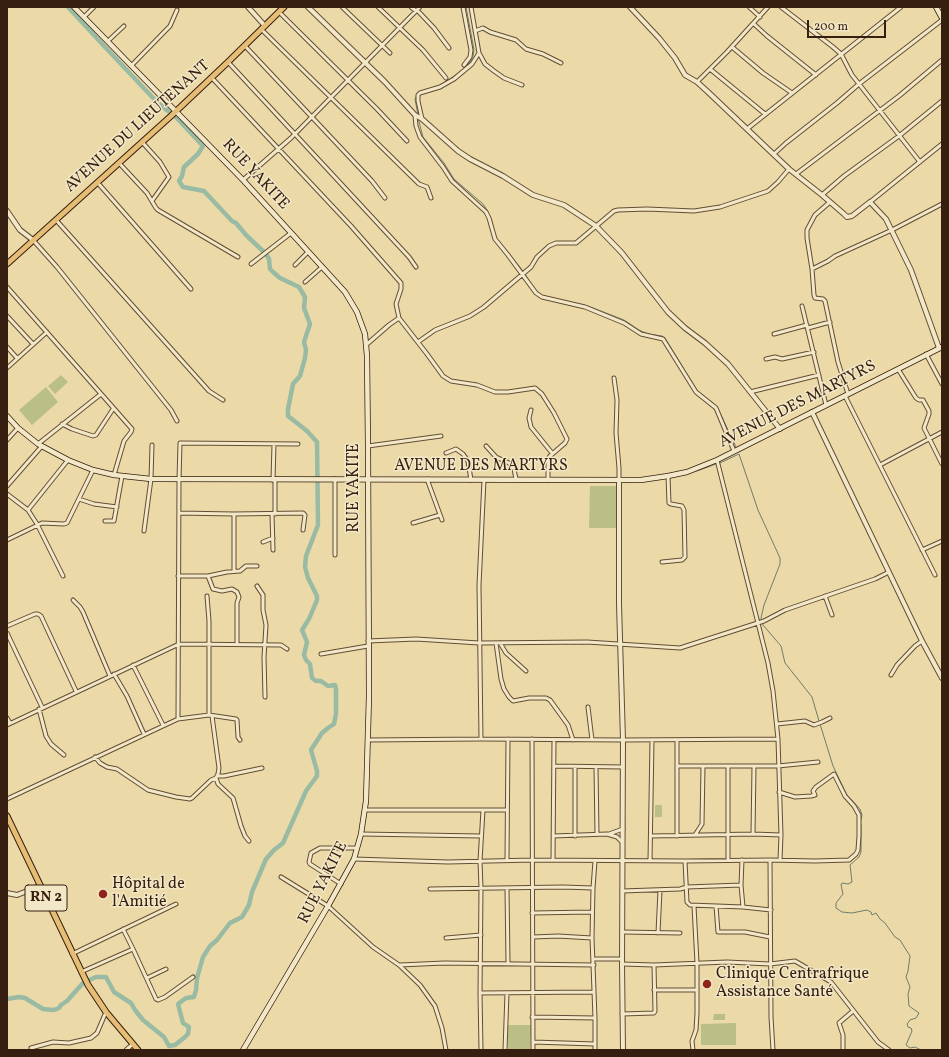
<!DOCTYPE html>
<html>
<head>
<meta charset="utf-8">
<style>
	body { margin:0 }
	#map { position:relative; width:949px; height:1057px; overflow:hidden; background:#ebdaa7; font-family:Vollkorn,serif }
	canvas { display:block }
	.frame { position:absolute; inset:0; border:8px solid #361e11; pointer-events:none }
	.scale { position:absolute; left:807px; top:20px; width:79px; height:18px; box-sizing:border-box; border:2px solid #361e11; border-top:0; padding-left:5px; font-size:12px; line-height:14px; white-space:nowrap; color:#361e11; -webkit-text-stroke:3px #f2e7c6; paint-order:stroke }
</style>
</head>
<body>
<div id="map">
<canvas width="949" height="1057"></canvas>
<div class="frame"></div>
<div class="scale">200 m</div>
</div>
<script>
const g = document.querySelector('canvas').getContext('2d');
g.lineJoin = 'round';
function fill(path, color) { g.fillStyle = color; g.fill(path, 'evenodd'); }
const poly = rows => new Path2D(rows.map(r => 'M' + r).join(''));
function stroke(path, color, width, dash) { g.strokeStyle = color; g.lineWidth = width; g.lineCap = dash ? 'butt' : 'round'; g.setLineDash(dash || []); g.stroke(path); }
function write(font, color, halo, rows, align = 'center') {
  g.font = font + ' Vollkorn,serif'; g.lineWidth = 3; g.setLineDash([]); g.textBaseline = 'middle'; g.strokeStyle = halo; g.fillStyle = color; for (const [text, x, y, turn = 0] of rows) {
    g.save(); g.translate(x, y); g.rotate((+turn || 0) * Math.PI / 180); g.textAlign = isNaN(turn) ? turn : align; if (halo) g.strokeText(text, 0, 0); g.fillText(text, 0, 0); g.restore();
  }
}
const green = poly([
	[61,375,68,382,55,394,48,386],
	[46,387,58,402,32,425,19,410],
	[590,486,616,486,616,528,589,528],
	[655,805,662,805,662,817,655,817],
	[714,1014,725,1014,725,1020,713,1020],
	[736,1023,736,1045,701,1045,701,1024],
	[508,1025,531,1025,530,1050,508,1050]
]);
const stream = poly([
	[447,81,464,69,470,62,473,56,474,50,466,7],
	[417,95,415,99,418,115],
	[418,118,423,137,444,163,454,179,483,204,487,210,492,222],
	[503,246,523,271],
	[525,274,535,290],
	[552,298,588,306,624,320,639,330,648,334,662,336,665,338,698,392,713,403,716,407],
	[721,415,736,447],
	[720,463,739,454,758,510,780,558,780,564,764,605,761,618,763,625,781,646,785,663,812,697,819,721],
	[697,471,716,464],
	[820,724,833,766,847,795,860,809,862,815,861,820],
	[861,825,861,852,859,857,850,865,852,882,848,884,842,883,841,885,843,894,836,903,836,908,842,912,852,913,867,910,871,912,872,915,876,913,880,919,885,923,895,937,900,940,910,956,908,971,906,977,910,987,908,994,909,1006,919,1013,916,1018,910,1020,907,1024,908,1027,911,1028,912,1031,906,1045,910,1048,915,1047,921,1050]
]);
const river = poly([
	[7,999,19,997,25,998,43,1009,54,1010,59,1008,61,1005,67,1001,83,983,96,977,106,977,114,992,131,1003,135,1010,143,1020,164,1037,169,1046,175,1045,185,1037,188,1034,189,1027,183,1023,178,1004,186,998,194,997,196,990,197,978,203,957,210,946,217,940,230,923,242,917,249,905,252,892,266,859,274,850,283,843,306,791,317,776,317,771,311,750,322,733,328,728,334,724,336,714,336,689,335,685,328,686,321,681,316,681,312,678,310,664,306,660,304,655,307,642,302,630,309,619,317,600,317,596,308,578,305,567,306,556,318,525,317,442,307,431,288,416,288,409,293,384,300,376,305,358,306,350,304,342,310,324,304,308,305,297,299,287,280,278,273,272,270,269,269,259,266,254,246,235,236,223,232,221,204,191,183,187,179,181,182,176,184,167,198,154,203,146,175,116,168,111,155,100,105,47,68,7]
]);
const minor = poly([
	[342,7,390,53],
	[378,7,423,50,446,78],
	[411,7,416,11],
	[463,7,471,50,470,57,464,65],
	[749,7,760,17],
	[781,7,833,47,841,54,852,75,920,162],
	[417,10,434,28,449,48],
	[279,12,377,109,407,141],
	[84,17,94,7],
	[754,24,767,36,816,75],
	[262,30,419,184,427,187,431,198],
	[475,31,483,28,490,32,516,40,526,49,543,54,561,63],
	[108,41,124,26],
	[245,46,372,181,385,198],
	[732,47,763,73,792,93],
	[479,53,485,64,494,71,504,78,522,85],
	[228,62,409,257,416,267],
	[131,66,170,26,177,10],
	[710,69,765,114],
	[212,78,351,226,401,283,401,289,396,304,399,318,427,354,443,376,451,381,477,385,495,392,508,392,535,388,542,394,554,413,567,439,565,443,550,456,548,459,548,480],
	[697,82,727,52,768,7],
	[415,115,416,126,420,137,443,167,452,181,486,212,489,218,495,239,508,255,536,293,542,297,585,307,624,323,641,334,663,339,696,392,716,408,734,451],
	[422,119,418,101,418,95,420,93,440,87,454,79,472,64,479,53,471,7],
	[747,129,901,7],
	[142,142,160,162,169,177,152,201],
	[774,154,786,143,837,103,859,84,942,20],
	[119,163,147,193,156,208,158,210,238,257],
	[796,174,899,96,942,60],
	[243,180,291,138,420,7],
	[97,182,191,289],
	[822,195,844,176,899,136,942,101],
	[830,202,815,215,807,230,807,238,812,269,814,295,815,298,823,299,825,301,838,362,848,394],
	[870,202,942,144],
	[56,220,209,391,223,400],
	[33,240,57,267,171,410,177,421],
	[251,264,291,233],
	[295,265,308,252],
	[812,269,828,261,835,256,892,230,942,204],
	[305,282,322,267],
	[7,287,132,429,131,432,124,441,114,475],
	[802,306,826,405],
	[7,316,33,344],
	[808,328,830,322],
	[774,334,807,325],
	[418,342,435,330,470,316,484,307,531,267,537,257,549,246,556,243,576,243,614,211,618,210,647,209,694,211,720,207,768,191,778,182,789,169],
	[366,345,389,325,399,318],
	[7,347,17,358],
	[926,354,942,384],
	[766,359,775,357,782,359,814,352],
	[7,368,47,332],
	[898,369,916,398,919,400,923,400,929,411,929,414,924,428,942,464],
	[614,378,617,400,616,433,619,468,619,480],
	[750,392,819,375],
	[845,396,935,575],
	[531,410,529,418,531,427,552,453],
	[62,424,72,429,93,436,96,435,113,409],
	[7,440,18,428],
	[38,444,101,394],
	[368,446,441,436],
	[486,446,496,457,509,463,514,469,516,479],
	[446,453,456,449,463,454,468,461,471,480],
	[717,460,768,663,773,691,778,739,781,835,780,860],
	[880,465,942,432],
	[427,479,442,520],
	[273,480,274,444],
	[275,480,275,514],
	[7,486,42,446],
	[7,494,28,510],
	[79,499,94,504,117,507],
	[179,513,234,514,303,513,305,515,303,530],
	[234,514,234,571],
	[272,514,273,550],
	[105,521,114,521,122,476],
	[413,523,440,515],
	[144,531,151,479,152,445],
	[7,540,42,523,64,524,67,523,93,470],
	[263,542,273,538],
	[922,550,942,541],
	[335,555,335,479],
	[662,562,682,560,685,557,684,510,682,506,671,504,669,503,668,476],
	[63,576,37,524,28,510,68,460],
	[178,576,208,576,227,572,240,571,246,566,257,566],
	[208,576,213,589,222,591,232,589,237,592,239,597,237,603,237,644],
	[257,586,263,595,263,610,266,625,264,657,265,697],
	[207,596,209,621,209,715],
	[825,596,832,615],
	[73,600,80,607,83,612,110,676],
	[7,626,35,614,38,614,41,616,76,691],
	[7,633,42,707],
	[368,641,416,639,479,643,587,642,680,648,764,621,785,610,875,579,889,572],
	[496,643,501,679,504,689,509,697,513,701,529,698,546,698,550,700,568,725,573,740],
	[500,643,506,653,526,671],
	[321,654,368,646],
	[133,665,163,725],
	[114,674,127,696,144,734],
	[891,675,897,665,915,646,922,641],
	[588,707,592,740],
	[39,709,46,736,51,744,64,755],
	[7,718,10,723],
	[178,719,209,715,236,719,237,720,238,737,240,740],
	[777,724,805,721,814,725,822,722,830,718],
	[7,725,179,644,281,645,287,649],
	[481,739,479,585,484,480],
	[532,739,533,1050],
	[368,740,481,739,623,740,778,739],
	[677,740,677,836],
	[95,757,100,763,107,767,117,769,148,790,176,797,190,799,192,798,211,780,216,778,218,774,219,768,212,716],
	[554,766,623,767],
	[677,766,778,766,818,762],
	[728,766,728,860],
	[596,767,597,834],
	[217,776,224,776,262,768],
	[216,778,218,784,233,798,241,826,245,836,249,841],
	[7,799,178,719,179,480,180,443,298,444],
	[365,810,507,810],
	[361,834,481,836],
	[609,834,623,829],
	[753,834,754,766],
	[695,835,702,824,703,766],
	[553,836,607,834,617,837,622,842],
	[575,836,575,767],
	[651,836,753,834,781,835],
	[354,859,448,862,533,860,685,861,770,860,815,861,849,860,856,854,858,850,859,836,859,815,854,806,845,796,834,774,816,787,813,791,815,795,811,796,795,797,779,792],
	[507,860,508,739],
	[553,860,554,740],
	[742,860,741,885,743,907],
	[770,860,771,1017,773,1050],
	[595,861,593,888,592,938,595,1018,595,1050],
	[650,861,652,740],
	[685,861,687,902,690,905,743,907,771,910],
	[281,877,328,906,373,947,399,965,420,985,435,1006,442,1028,446,1050],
	[341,884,310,864,309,862,311,853,320,848,357,848],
	[507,888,508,963],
	[430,889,563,887,593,888],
	[622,891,680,889,687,887,741,885],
	[716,906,718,932,745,932,770,937],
	[532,913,592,912],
	[123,929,133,949],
	[622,932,680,933],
	[658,933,660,890],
	[533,937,558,936,592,938],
	[446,938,481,935],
	[72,954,176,904],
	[593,959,622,959],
	[622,964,654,965,727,962,770,964,795,961,831,982,878,1042,889,1050],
	[400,965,444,963,594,965],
	[81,972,133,949,156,999,158,1000,165,997,193,977],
	[147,978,166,969],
	[654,990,697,990],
	[480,993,594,992],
	[622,1014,654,1013,655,1011,654,965],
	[532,1017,595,1018],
	[533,1042,595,1044],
	[31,1048,53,1042,69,1043,91,1038,97,1033,106,1012],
	[126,1050,133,1044],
	[481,1050,480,993,481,888,480,861,483,810],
	[505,1050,507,993],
	[693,1050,692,1041,696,1030,697,1013,697,963,694,906],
	[843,1050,843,1035,839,1023,853,1011]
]);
const tertiary = poly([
	[248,7,265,26],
	[308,7,385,82,415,115,422,119,458,151,470,159,503,176,533,195,564,205,596,226,622,253,668,312,685,328,705,343,728,364,780,429],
	[630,7,659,38,675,58,685,75,697,82,708,92,789,169,822,195,844,214,847,217,852,216,870,202,886,219,911,270,939,348],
	[7,211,20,230,33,240],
	[812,412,922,641,942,678],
	[619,480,619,604,623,740,622,964,623,1050],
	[7,893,17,895,40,886]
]);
const secondary = poly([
	[74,7,243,180,345,292,357,312,365,334,367,356,368,446,369,696,366,801,361,834,354,859,328,906,243,1050],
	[936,7,942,18],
	[7,416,18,428,38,444,68,460,93,470,114,475,151,479,641,480,668,476,687,472,717,460,942,347]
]);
const primary = poly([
	[7,264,171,116,228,62,284,7],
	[7,816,88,985,106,1012,138,1050]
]);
const markers = [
	[103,894,5,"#8f2418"],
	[707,984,5,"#8f2418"]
];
const shields = [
	[46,898,42]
];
const shieldNames = [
	["RN 2",46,898]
];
const streetNames = [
	["AVENUE DU LIEUTENANT",138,127,-42],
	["RUE YAKITE",255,175,47],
	["AVENUE DES MARTYRS",798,405,-27],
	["AVENUE DES MARTYRS",481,467],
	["RUE YAKITE",355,488,-90],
	["RUE YAKITE",324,883,-63]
];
const poiNames = [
	["Hôpital de",112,885],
	["l'Amitié",112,903],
	["Clinique Centrafrique",716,975],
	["Assistance Santé",716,993]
];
fill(green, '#b9bf85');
stroke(stream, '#717c69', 1);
stroke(river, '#99bba3', 4.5);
stroke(minor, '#634d36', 5);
stroke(tertiary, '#634d36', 6);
stroke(secondary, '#361e11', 6);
stroke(primary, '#361e11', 7);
stroke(minor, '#f2e7c6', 3);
stroke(tertiary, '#f2e7c6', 4);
stroke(secondary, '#f2e7c6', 4.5);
stroke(primary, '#e6bd74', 5);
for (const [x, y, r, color] of markers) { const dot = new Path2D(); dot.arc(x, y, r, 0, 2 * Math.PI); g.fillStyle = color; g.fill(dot); stroke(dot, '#f2e7c6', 1.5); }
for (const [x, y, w] of shields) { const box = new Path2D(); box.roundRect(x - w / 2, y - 13, w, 26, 3); g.fillStyle = '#f2e7c6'; g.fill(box); stroke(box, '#361e11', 1); }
write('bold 15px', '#361e11', null, shieldNames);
write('16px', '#361e11', '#f2e7c6', streetNames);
write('16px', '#361e11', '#f2e7c6', poiNames, 'left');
</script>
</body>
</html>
